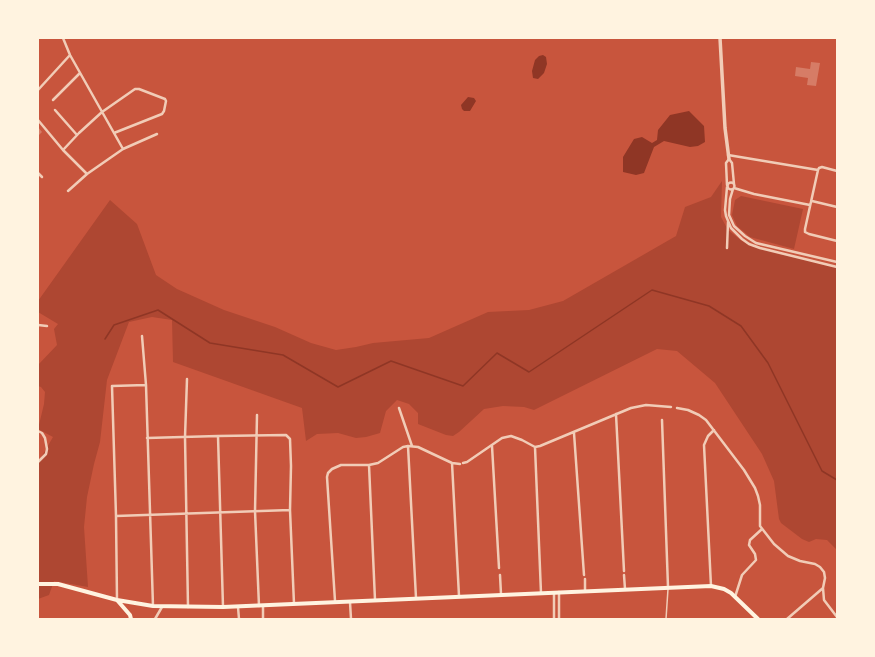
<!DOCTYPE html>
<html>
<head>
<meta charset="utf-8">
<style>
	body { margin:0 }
	#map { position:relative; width:875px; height:657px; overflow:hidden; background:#c8553d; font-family:"PT Sans Narrow",sans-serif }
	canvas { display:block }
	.frame { position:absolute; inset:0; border:39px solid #fff3e0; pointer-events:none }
</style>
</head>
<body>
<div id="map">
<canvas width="875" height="657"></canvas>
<div class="frame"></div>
</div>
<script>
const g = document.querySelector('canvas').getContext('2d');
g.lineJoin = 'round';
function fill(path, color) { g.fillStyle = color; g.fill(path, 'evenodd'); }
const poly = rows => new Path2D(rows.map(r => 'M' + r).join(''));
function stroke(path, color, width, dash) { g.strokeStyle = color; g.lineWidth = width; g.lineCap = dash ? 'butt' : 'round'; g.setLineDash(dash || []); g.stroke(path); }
const green = poly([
	[722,181,721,217,728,230,742,241,755,247,837,268,837,550,827,540,816,539,809,542,802,539,781,523,779,519,774,481,762,454,715,383,677,351,657,349,534,410,524,407,503,406,484,409,459,432,453,436,446,435,418,424,418,413,409,404,397,400,386,411,380,433,366,437,356,438,338,433,317,434,306,441,302,408,173,362,172,320,152,317,129,322,107,380,100,442,94,464,87,497,84,527,88,587,54,581,49,595,38,599,38,463,53,437,38,429,44,404,45,392,41,387,38,386,38,365,57,345,54,329,58,324,38,312,38,301,110,200,137,224,156,275,177,289,224,310,275,327,311,343,336,350,356,347,373,343,429,338,488,312,529,310,563,301,676,236,685,207,711,197],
	[741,196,803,209,794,249,750,237,737,226,732,215,735,200]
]);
const water = poly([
	[543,55,546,57,547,64,544,73,538,79,533,78,532,71,535,60,539,56],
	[468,97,474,98,476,101,470,111,464,111,462,109,461,105],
	[689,111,704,126,705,142,698,146,690,147,664,141,654,147,644,173,636,175,623,172,623,157,634,139,642,137,652,143,657,140,658,130,670,115]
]);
const stream = poly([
	[105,339,114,325,158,310,210,343,283,355,338,387,391,361,463,386,497,353,529,372,652,290,709,306,741,326,768,363,822,471,837,480]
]);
const building = poly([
	[811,62,820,63,816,86,807,85,808,78,795,76,796,67,810,69],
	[38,127,42,132,38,136]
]);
const service = poly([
	[666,619,668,589]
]);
const minor = poly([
	[63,38,70,55,123,149],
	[38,90,70,55],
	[53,100,80,73],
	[55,110,77,135],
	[38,120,63,150,87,174],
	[63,150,79,133,102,112,135,89,139,89,165,99,166,101,164,111,162,114,114,133],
	[728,155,818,170],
	[729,159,732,163,734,184],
	[837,171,822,167,819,168,818,170,805,229,805,232,809,234,837,241],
	[38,173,42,177],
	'727.5 186a3.5 3.5 0 1 1 7 0a3.5 3.5 0 1 1-7 0Z',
	[727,185,726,163,729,159],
	[727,187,725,210,726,216,731,228,742,239,749,244,760,248,837,267],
	[734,188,754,194,810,205],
	[733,189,730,199,729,215,734,226,745,236,756,243,837,262],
	[68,191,87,174,123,149,157,134],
	[812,201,837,207],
	[727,248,728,222],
	[38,325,47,326],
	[142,336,146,385,153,606],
	[187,379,185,437,188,607],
	[399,408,412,446],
	[677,408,688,410,699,415,706,420,744,470,755,488,758,496,760,505,760,526,774,544,788,556,800,561,815,564,820,567,824,572,825,578,823,588,824,600,837,617],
	[616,414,624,571],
	[257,415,255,511,259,606],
	[662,420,668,587],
	[38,431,42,433,45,438,47,449,46,454,38,462],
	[574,433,584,575],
	[218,436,223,607],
	[147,438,218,436,286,435,290,439,291,466,290,510,294,604],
	[408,446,416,598],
	[492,446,499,568],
	[535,447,541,593],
	[452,463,459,596],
	[463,463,467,462,502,438,511,436,522,440,535,447,540,446,631,408,646,405,671,407],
	[369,465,375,600],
	[116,516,290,510],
	[500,575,501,594],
	[624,575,625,589],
	[585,579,585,591],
	[711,586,704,445,708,436,714,430],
	[735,597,742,575,756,560,755,554,749,545,750,540,762,529],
	[117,600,116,516,112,386,146,385],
	[335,601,327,477,328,473,332,469,341,465,369,465,378,463,403,447,408,446,418,447,452,463,460,464],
	[350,602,351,619],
	[263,606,263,619],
	[238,607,239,619],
	[155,619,162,607],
	[554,619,554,593],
	[559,619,559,592],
	[787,619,823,588]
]);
const tertiary = poly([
	[720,38,725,128,729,159]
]);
const primary = poly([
	[38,584,58,584,117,600,153,606,223,607,711,586,724,589,731,593,758,619],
	[117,600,130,615,131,619]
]);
fill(green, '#ae4732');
fill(water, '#8f3625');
stroke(stream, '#8f3625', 1.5);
fill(building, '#d67c66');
stroke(service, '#f1ccb7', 1.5);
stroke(minor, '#f1ccb7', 2.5);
stroke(tertiary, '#f1ccb7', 3.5);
stroke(primary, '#fff3e0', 4);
</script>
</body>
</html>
